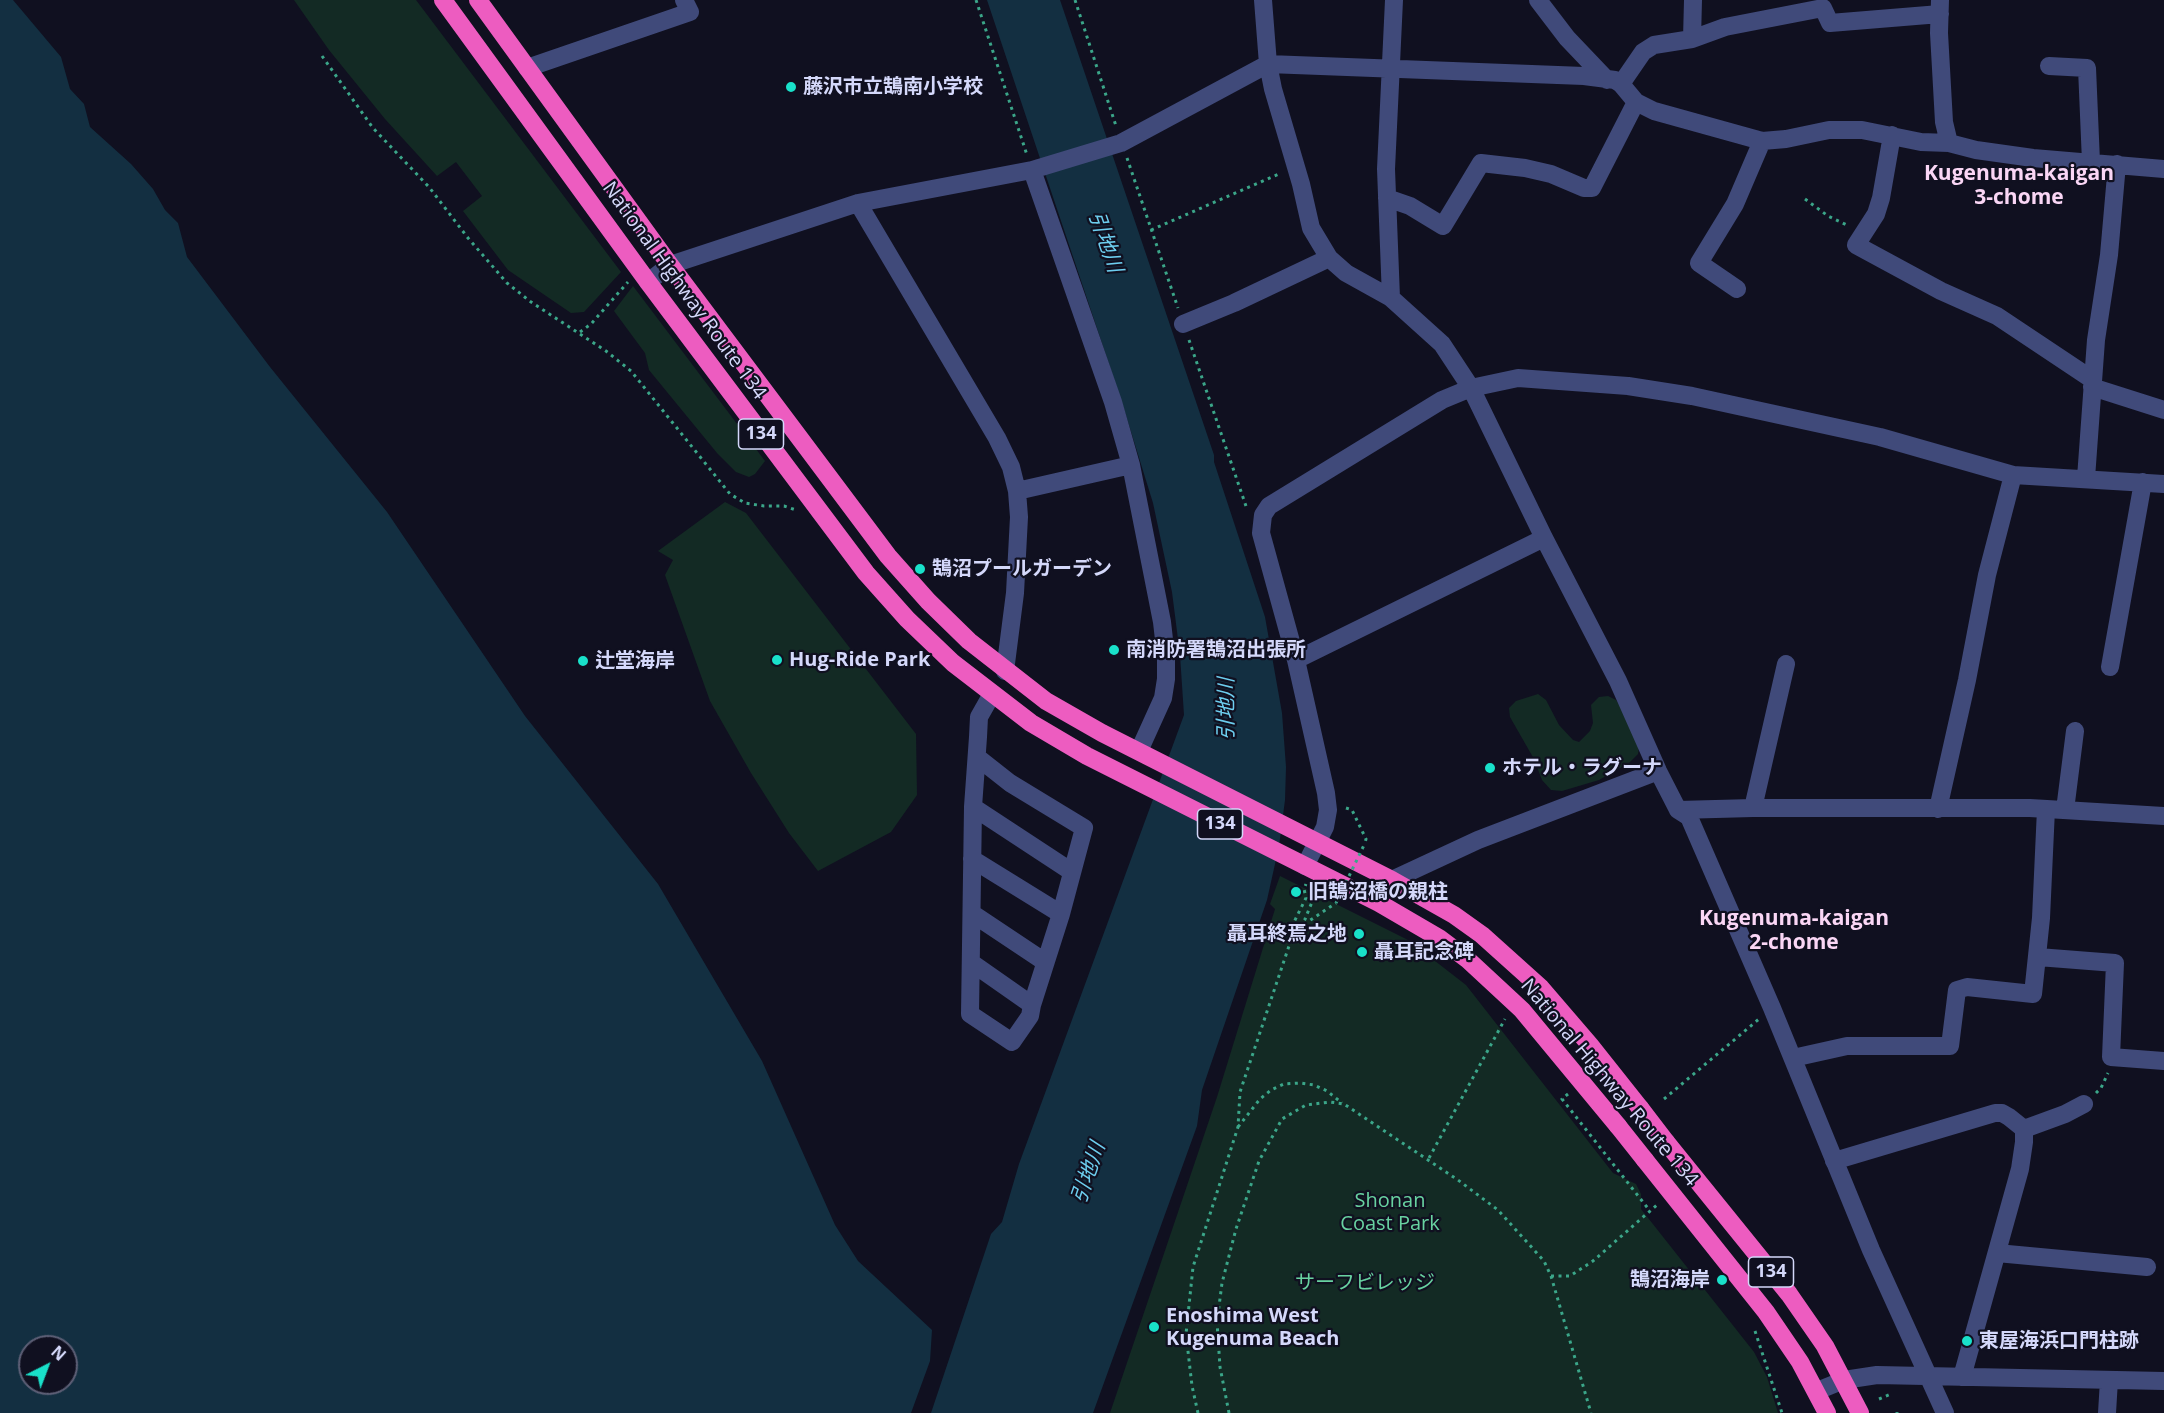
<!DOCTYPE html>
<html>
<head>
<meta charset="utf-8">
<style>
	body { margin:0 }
	#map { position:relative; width:2164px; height:1413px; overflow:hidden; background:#101020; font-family:"Open Sans",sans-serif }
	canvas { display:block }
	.north { position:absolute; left:18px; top:1335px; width:60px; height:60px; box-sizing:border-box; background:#101020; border:2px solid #5e6077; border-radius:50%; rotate:42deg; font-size:16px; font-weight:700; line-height:24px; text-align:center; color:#d4d8fa }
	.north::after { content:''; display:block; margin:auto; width:21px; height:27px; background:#19e1ca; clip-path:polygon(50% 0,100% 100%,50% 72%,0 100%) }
</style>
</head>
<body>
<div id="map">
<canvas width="2164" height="1413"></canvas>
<div class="north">N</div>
</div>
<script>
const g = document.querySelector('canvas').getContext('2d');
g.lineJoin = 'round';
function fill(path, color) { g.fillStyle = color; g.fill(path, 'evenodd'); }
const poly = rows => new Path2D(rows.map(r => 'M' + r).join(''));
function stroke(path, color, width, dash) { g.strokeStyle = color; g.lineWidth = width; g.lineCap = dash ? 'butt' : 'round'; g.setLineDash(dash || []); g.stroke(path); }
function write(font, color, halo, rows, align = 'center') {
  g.font = font + ' "Open Sans","Noto Sans JP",sans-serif'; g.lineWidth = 4.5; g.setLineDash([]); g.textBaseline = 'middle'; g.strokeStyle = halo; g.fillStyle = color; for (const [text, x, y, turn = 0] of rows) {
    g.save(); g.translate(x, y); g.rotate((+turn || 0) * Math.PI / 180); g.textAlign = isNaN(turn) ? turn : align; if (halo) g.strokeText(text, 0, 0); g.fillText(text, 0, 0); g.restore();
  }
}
const green = poly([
	[294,0,416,0,621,272,584,312,571,313,508,270,463,211,482,196,456,162,437,176,385,119,329,50],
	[633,286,765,461,755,474,749,477,736,472,717,453,649,370,645,353,614,311],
	[725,502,746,513,916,734,917,795,891,832,818,871,789,833,751,773,710,701,665,575,673,560,658,551],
	[1538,694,1546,700,1559,725,1573,740,1579,742,1590,731,1593,723,1591,705,1599,697,1608,696,1616,700,1628,718,1639,746,1638,754,1629,763,1599,780,1562,791,1551,790,1542,780,1534,759,1510,717,1509,708,1516,701],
	[1280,876,1408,940,1466,985,1613,1173,1636,1184,1641,1194,1641,1209,1754,1352,1767,1377,1778,1413,1110,1413,1217,1097,1275,909,1270,904]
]);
const water = poly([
	[0,0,13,0,61,57,70,89,84,104,90,127,131,164,153,189,165,210,178,223,187,257,270,367,387,512,525,716,658,884,762,1061,835,1225,858,1261,932,1330,930,1361,911,1413,0,1413],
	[30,1347,66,1347,66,1383,30,1383],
	[987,0,1060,0,1214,455,1214,462,1265,617,1282,713,1286,767,1285,800,1279,846,1267,900,1202,1090,1197,1126,1093,1413,931,1413,991,1234,1002,1222,1019,1164,1184,715,1180,655,1172,592,1153,503,1124,409]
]);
const path = poly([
	[976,0,1027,155],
	[1075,0,1116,126],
	[322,56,373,128,429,187,468,238,507,283,531,302,606,351,631,371,730,494,745,503,764,506,784,506,796,510],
	[1127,158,1178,308],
	[1805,199,1828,216,1849,226],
	[1151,230,1279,174],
	[580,332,591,324,628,282],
	[1189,340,1247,509],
	[1346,808,1352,810,1366,839,1365,843],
	[1317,890,1305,919,1309,921,1336,903],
	[2096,1093,2101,1088,2108,1073],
	[1568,1094,1562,1099,1650,1211],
	[1664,1099,1759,1019],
	[1238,1127,1260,1099,1271,1090,1284,1084,1300,1083,1314,1085,1327,1091,1342,1103],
	[1429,1158,1505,1019],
	[1551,1276,1570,1276,1593,1261,1658,1204],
	[1755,1331,1782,1413],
	[1879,1399,1891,1394],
	[1897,1412,1897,1413],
	[1198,1413,1192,1386,1186,1334,1193,1267,1238,1127,1240,1092,1292,937,1294,922,1306,898,1304,889,1306,884],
	[1229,1413,1220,1367,1217,1322,1222,1283,1236,1229,1259,1161,1282,1119,1306,1105,1330,1102,1344,1104,1458,1180,1498,1210,1544,1261,1551,1276,1591,1413]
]);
const minor = poly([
	[1263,0,1268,64,1273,89,1301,184,1311,228,1329,258,1346,273,1391,298,1442,344,1471,388,1544,538,1618,681,1658,771,1678,810,1689,817,1772,1008,1871,1250,1945,1413],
	[1538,0,1567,38,1607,80],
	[1940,0,1939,33,1944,122,1949,143],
	[1692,39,1693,0],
	[2049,66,2087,68,2091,162],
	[527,68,690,12,684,0],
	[1621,84,1643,52,1654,45,1692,39,1725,27,1823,8,1830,23,1940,14],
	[1892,135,1881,198,1876,214,1856,245,1941,291,1997,316,2093,380],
	[1032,170,1113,402,1131,465,1162,622,1166,657,1166,679,1163,698,1139,751],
	[1387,198,1410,206,1443,226,1481,163,1525,168,1551,174,1584,188,1592,188,1636,102],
	[858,203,997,438,1011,467,1017,491,1019,517,1015,593,1005,671],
	[648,282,670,265,858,203,1032,170,1121,143,1268,64,1584,76,1615,80,1621,84,1636,102,1654,111,1762,141,1786,139,1829,130,1862,130,1921,142,1949,143,1976,150,2033,158,2164,169],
	[1737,289,1699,263,1735,204,1762,141],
	[1391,298,1386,169,1394,0],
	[1183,324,1234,303,1329,258],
	[2092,387,2164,410],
	[2086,478,2096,340,2109,255,2117,164],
	[1017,491,1131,465],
	[1296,660,1261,533,1263,515,1269,506,1442,400,1471,388,1518,378,1628,386,1692,396,1880,437,2013,475,2164,484],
	[2110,667,2143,482],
	[992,694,979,717,978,737,973,807,970,1014,1012,1042,1030,1016,1032,1005],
	[973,807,1072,872],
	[1753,808,1786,664],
	[1938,809,1967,680,1987,575,2013,475],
	[1678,810,1753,808,2030,808,2164,816],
	[2065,810,2075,731],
	[972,859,1061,914],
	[1305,866,1325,827,1328,810,1326,793,1296,660,1544,538],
	[1392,880,1478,840,1658,771],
	[973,914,1045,962],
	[2038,957,2115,963,2111,1057,2164,1061],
	[972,963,1032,1005,1061,914,1084,828,1010,783,977,757],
	[1793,1058,1847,1046,1950,1046,1957,990,1967,987,2033,994,2041,918,2046,809],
	[2024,1129,2065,1114,2084,1104],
	[1834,1161,1995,1113,2002,1113,2009,1117,2024,1129,2024,1142,2020,1169,1962,1377],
	[1997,1253,2147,1267],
	[1817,1391,1844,1380,1877,1375,2164,1381],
	[2107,1413,2109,1380]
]);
const highway = poly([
	[443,0,648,282,866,573,907,619,953,663,1031,723,1087,756,1379,903,1439,938,1467,959,1522,1010,1618,1126],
	[478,0,670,265,888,556,928,601,969,641,1046,701,1102,733,1392,880,1454,915,1482,935,1541,988,1590,1045,1640,1108],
	[1666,1142,1789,1294,1825,1346,1860,1413],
	[1645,1160,1766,1312,1800,1362,1827,1413]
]);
const pathBridge = poly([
	[1336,903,1365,843]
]);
const highwayBridge = poly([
	[1640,1108,1666,1142],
	[1618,1126,1645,1160]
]);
const markers = [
	[791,87,6,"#19e1ca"],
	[920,569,6,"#19e1ca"],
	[1114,650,6,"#19e1ca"],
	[777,660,6,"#19e1ca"],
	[583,661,6,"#19e1ca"],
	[1490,768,6,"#19e1ca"],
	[1296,892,6,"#19e1ca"],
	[1359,934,6,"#19e1ca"],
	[1362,952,6,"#19e1ca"],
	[1722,1280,6,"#19e1ca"],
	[1154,1327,6,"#19e1ca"],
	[1967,1341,6,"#19e1ca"]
];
const shields = [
	[761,434,45],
	[1220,824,45],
	[1771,1272,45]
];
const shieldNames = [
	["134",761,434],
	["134",1220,824],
	["134",1771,1272]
];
const poiNames = [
	["藤沢市立鵠南小学校",803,87],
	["鵠沼プールガーデン",932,569],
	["南消防署鵠沼出張所",1126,650],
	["Hug-Ride Park",789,660],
	["辻堂海岸",595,661],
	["ホテル・ラグーナ",1502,768],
	["旧鵠沼橋の親柱",1308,892],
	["聶耳終焉之地",1347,934,"right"],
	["聶耳記念碑",1374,952],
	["鵠沼海岸",1710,1280,"right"],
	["Enoshima West",1166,1316],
	["Kugenuma Beach",1166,1339],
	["東屋海浜口門柱跡",1979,1341]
];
const streetNames = [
	["National Highway Route 134",684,291,54],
	["National Highway Route 134",1609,1083,50]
];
const parkNames = [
	["Shonan",1390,1201],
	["Coast Park",1390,1224],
	["サーフビレッジ",1365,1283]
];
const neighbourhoodNames = [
	["Kugenuma-kaigan",2019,174],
	["3-chome",2019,198],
	["Kugenuma-kaigan",1794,919],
	["2-chome",1794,943]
];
const waterNames = [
	["引地川",1105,242,71],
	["引地川",1227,709,-90],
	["引地川",1089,1173,-71]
];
fill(green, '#132a24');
fill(water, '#132f41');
stroke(path, '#3ba689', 3, [3, 4.5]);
stroke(minor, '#404a7a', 18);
stroke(highway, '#ed5cc0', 18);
stroke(pathBridge, '#3ba689', 3, [3, 4.5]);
stroke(highwayBridge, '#ed5cc0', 18);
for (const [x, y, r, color] of markers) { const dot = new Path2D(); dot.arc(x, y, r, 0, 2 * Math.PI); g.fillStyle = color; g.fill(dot); stroke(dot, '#101020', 2); }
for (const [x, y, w] of shields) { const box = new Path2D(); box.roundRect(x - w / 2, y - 15, w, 30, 4.5); g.fillStyle = '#101020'; g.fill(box); stroke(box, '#d4d8fa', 1.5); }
write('bold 18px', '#d4d8fa', null, shieldNames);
write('bold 20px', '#d4d8fa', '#101020', poiNames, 'left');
write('20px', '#d4d8fa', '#101020', streetNames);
write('20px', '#68d2a1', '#101020', parkNames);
write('bold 21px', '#fad6f5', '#101020', neighbourhoodNames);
write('italic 21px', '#6dceef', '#101020', waterNames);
</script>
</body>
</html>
